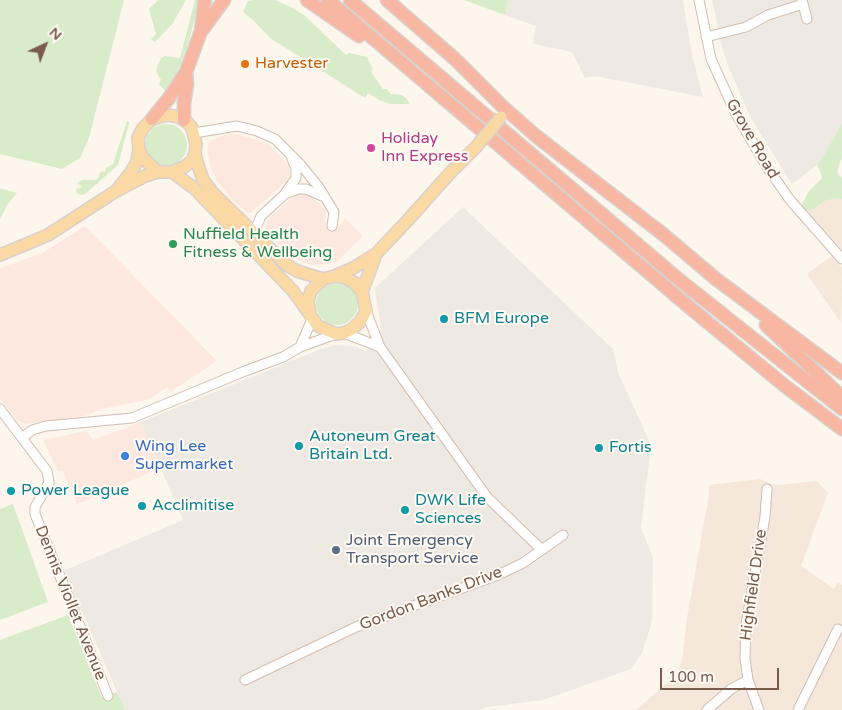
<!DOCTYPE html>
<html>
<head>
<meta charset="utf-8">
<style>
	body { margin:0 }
	#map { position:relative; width:842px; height:710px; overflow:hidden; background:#fdf6ec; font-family:"Varela Round",sans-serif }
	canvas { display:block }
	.north { position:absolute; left:20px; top:20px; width:50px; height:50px; -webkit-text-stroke:4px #fffaf3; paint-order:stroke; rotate:43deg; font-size:14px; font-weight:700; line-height:20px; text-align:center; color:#7a5c4d }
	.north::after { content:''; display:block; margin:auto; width:18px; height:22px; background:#7a5c4d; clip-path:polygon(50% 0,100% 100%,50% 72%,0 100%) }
	.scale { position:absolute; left:660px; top:668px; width:119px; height:22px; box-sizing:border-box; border:2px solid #7a5c4d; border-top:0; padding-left:6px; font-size:15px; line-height:18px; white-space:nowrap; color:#7a5c4d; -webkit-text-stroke:4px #fffaf3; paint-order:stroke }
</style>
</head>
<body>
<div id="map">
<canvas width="842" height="710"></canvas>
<div class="north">N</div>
<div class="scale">100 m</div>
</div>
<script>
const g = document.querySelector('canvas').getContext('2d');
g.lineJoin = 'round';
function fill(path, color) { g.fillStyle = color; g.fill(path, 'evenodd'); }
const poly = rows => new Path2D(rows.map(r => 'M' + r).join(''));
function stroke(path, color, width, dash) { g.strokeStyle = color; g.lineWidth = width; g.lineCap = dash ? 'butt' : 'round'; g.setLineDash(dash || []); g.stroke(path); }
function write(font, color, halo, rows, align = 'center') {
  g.font = font + ' "Varela Round",sans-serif'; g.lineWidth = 4; g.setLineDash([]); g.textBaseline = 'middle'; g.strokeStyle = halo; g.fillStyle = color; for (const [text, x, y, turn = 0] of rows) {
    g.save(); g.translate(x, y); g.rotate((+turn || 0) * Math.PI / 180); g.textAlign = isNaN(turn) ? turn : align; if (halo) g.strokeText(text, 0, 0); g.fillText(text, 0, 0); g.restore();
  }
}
const residential = poly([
	[838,198,842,199,842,253,801,207,813,210,825,201],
	[832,256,842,268,841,323,807,274],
	[760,479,776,485,817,481,828,493,801,566,834,589,838,582,842,585,842,710,636,710,676,675,682,660,687,618,709,495,709,485]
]);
const commercial = poly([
	[235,134,255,139,269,145,289,166,290,174,287,181,249,214,233,201,217,181,211,168,208,153,208,143,212,140,224,135],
	[299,194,307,194,315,200,325,210,326,215,325,222,338,228,345,218,363,236,337,261,327,264,312,265,300,261,288,252,270,236,266,229,266,224,269,218,294,196],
	[85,226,217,361,170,392,167,387,149,399,98,410,85,416,25,424,17,420,0,399,0,268,42,253],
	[141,422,161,468,77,504,63,471,58,471,43,440,86,431,93,440]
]);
const industrial = poly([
	[508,0,683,0,692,55,703,97,595,76,585,78,572,52,533,44,536,26,505,15],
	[712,0,842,0,842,123,823,158,817,165,792,184,750,117,730,70,723,51],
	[463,207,613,349,618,372,651,445,641,528,653,557,652,621,642,653,631,669,543,700,487,707,481,710,125,710,81,609,76,611,61,572,183,520,141,422,321,349,335,345,352,346,366,351,381,330,375,288]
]);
const green = poly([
	[0,0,124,0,89,138,80,158,62,169,0,154],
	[158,0,186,0,173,23,157,40,154,42,151,39,156,34,149,9],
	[195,0,198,0,198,8,187,47,177,73,166,92,159,84,161,80,156,71,158,65,161,58,165,56,180,58],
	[253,0,275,0,293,8,305,16,346,55,349,53,367,57,373,69,371,72,383,89,387,89,391,94,402,95,407,99,409,104,390,104,379,100,368,93,365,98,270,38,254,21,243,12,248,1],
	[464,0,508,0,505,15],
	[127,121,129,122,129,124,118,165,84,195,77,194,76,189,82,187,77,183,82,180,95,180,99,177,100,172,105,171,106,168,113,164],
	[842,123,842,156,837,172,842,178,842,199,837,198,825,201,813,210,804,209,801,207,802,204,809,191,822,178,820,171,817,165,823,157],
	'145 145a21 21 0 1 1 42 0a21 21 0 1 1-42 0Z',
	[0,188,17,193,7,205,0,220],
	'316 304a21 21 0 1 1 42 0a21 21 0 1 1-42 0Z',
	[13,504,48,602,0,620,0,509],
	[68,615,102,698,117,692,125,710,0,710,0,640]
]);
const minor = poly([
	[699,0,711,59,736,114,767,167,790,200,842,259],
	[802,0,807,19],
	[706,37,746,27,768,15,803,4],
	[194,133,237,126,257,131,275,139,300,164,318,186,334,212,332,226],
	[285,194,298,189,306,189,324,197],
	[254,233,261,216,284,195,296,178,296,168,292,159],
	[366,311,380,347,487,497,542,550],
	[344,333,380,347],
	[300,347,312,319],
	[0,409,47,471,49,483,35,507,35,514,108,696],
	[22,438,32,430,46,426,132,418,245,371,283,357,300,347,336,334],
	[245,680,356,627,498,575,523,563,563,535],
	[707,710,731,689,748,680],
	[759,710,748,680,745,658,746,624,765,517,767,489],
	[798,710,838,629]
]);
const major = poly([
	[168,115,179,117,187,122,192,128,196,144,195,153,192,161,184,167,172,172,158,172,143,158,139,150,138,138,143,128,152,119,168,115],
	[195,153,197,162,203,180,213,193,254,233,287,265,297,271,323,279],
	[172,172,194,188,293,291,318,326,336,334,344,333,352,329,360,322,366,311,362,292,355,283,344,277,335,276,323,279,311,291,308,301,310,314],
	[119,187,131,172,137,162,139,150],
	[0,255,48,235,116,191,145,176,158,172],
	[335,276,355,267,376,254,408,220,450,173,476,147],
	[362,292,376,254]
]);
const highway = poly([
	[307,0,359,36],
	[328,0,688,306,785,386,842,429],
	[350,0,677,278,842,409],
	[387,0,455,59,501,105,536,136,664,235,716,279,842,373],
	[203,29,224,0],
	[152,119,169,98,186,72,201,31,205,0],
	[184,120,184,103,187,84,186,72],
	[766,325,842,397]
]);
const majorBridge = poly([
	[476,147,501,117]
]);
const markers = [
	[245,64,5,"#e8710a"],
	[371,148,5,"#d1479c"],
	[173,244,5,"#2e9e5b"],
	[444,319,5,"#0f9aa8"],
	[299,446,5,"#0f9aa8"],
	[599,448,5,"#0f9aa8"],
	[125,456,5,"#3f7fe0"],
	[11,491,5,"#0f9aa8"],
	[142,506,5,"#0f9aa8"],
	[405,510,5,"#0f9aa8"],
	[336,550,5,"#5c6f8a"]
];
const foodNames = [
	["Harvester",255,64]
];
const hotelNames = [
	["Holiday",381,139],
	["Inn Express",381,157]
];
const streetNames = [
	["Grove Road",752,139,60],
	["Highfield Drive",754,585,-82],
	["Gordon Banks Drive",431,599,-21],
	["Dennis Viollet Avenue",70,603,68]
];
const leisureNames = [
	["Nuffield Health",183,235],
	["Fitness & Wellbeing",183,253]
];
const cultureNames = [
	["BFM Europe",454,319],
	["Autoneum Great",309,437],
	["Britain Ltd.",309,455],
	["Fortis",609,448],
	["Power League",21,491],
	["DWK Life",415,501],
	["Sciences",415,519],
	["Acclimitise",152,506]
];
const shopNames = [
	["Wing Lee",135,447],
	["Supermarket",135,465]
];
const serviceNames = [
	["Joint Emergency",346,541],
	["Transport Service",346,559]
];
fill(residential, '#f5e8da');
fill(commercial, '#fde8e0');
fill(industrial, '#efe9e4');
fill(green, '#d8ecc9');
stroke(minor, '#d1beb0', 11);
stroke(major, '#dad1cd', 14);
stroke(highway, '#dad1cd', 15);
stroke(minor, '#fff', 9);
stroke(major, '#fbd9a5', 11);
stroke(highway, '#f7b7a3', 12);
stroke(majorBridge, '#dad1cd', 14, []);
stroke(majorBridge, '#fbd9a5', 11);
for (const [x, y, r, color] of markers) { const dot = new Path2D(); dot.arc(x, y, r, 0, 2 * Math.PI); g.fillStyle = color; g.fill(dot); stroke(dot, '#fffaf3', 2); }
write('16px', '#c56008', '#fffaf3', foodNames, 'left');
write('16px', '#b23c85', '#fffaf3', hotelNames, 'left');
write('16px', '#7a5c4d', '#fffaf3', streetNames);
write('16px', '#27864d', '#fffaf3', leisureNames, 'left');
write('16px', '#0d838f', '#fffaf3', cultureNames, 'left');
write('16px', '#366cbe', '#fffaf3', shopNames, 'left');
write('16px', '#4e5e75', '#fffaf3', serviceNames, 'left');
</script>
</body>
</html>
